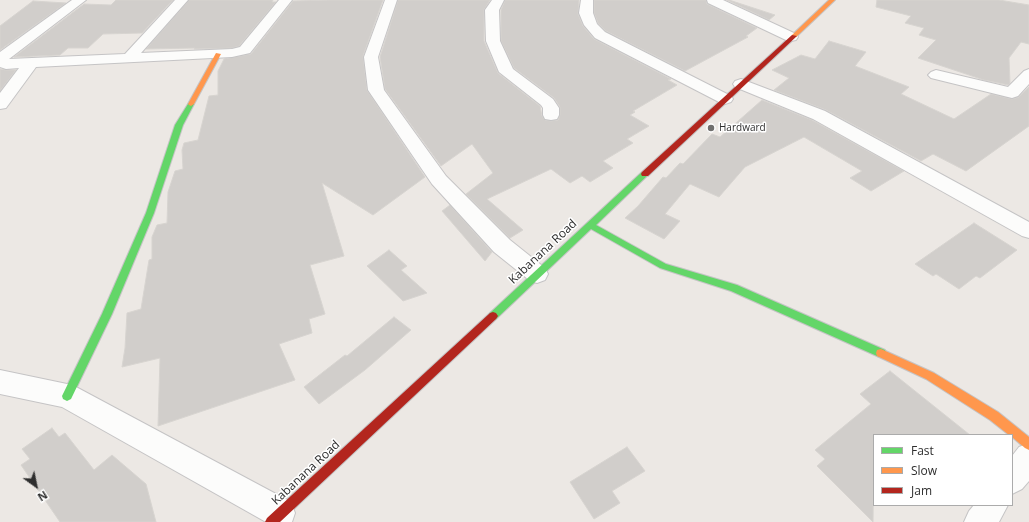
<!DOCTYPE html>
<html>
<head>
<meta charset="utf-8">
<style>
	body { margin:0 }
	#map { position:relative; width:1029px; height:522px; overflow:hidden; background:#ece8e4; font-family:"Open Sans",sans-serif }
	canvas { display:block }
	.legend { position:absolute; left:873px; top:434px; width:140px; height:72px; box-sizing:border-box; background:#fff; border:1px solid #ababab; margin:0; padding:5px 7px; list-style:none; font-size:12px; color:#2e2e2e }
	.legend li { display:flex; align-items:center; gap:8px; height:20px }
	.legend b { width:20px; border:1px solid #ababab }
	.north { position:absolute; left:16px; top:466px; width:40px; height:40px; -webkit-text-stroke:3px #fff; paint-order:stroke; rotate:147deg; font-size:11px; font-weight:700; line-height:16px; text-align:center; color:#2e2e2e }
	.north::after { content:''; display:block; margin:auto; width:14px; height:18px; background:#2e2e2e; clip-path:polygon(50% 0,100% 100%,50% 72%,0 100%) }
</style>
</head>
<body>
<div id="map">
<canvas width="1029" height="522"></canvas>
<ul class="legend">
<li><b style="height:5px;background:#63d668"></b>Fast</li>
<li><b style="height:5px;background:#ff974d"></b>Slow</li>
<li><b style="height:5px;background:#b3261e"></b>Jam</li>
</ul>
<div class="north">N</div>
</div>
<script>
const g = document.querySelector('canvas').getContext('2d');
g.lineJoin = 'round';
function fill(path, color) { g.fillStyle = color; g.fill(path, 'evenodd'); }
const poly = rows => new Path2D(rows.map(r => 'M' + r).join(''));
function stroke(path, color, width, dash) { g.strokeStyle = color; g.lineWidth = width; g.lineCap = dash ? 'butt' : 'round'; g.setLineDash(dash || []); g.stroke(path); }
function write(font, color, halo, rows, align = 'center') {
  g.font = font + ' "Open Sans",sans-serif'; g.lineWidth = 3; g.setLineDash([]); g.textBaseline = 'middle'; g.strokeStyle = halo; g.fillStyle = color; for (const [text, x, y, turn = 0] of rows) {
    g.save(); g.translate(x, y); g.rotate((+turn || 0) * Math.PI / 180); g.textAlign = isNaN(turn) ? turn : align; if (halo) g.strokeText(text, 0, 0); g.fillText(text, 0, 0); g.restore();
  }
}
const building = poly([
	[116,0,173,0,142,33,103,34,88,48,68,48,60,55,14,57,84,4,111,5,116,0],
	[189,0,273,0,272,2,276,2,239,46,232,48,194,49,195,48,146,49,189,0],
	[329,0,383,0,363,56,367,90,425,177,373,215,322,183,344,256,310,265,325,314,309,319,312,333,279,344,295,380,158,426,160,358,122,367,125,348,127,313,141,309,149,260,152,259,152,237,157,225,167,223,168,192,175,171,183,169,182,150,184,143,198,140,209,96,218,95,218,71,224,59,251,54,293,1,329,0],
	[398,0,490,0,484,10,484,41,498,73,540,106,542,116,545,120,551,121,558,120,560,115,560,107,554,98,514,68,501,41,501,10,505,0,579,0,578,14,583,26,594,39,671,79,668,80,677,85,633,111,635,112,630,115,649,126,627,139,633,143,603,161,613,168,590,182,582,176,570,183,551,169,487,199,523,230,510,238,466,194,493,173,472,144,441,166,385,89,380,57,398,0],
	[594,0,706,0,707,4,757,28,746,36,748,37,685,71,606,31,598,23,594,13,594,0],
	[727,0,729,0,775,15,769,20,727,0],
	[877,0,999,0,1029,5,1029,44,1021,42,1009,58,1010,83,1008,85,984,80,918,58,936,40,919,35,924,28,905,23,911,16,876,7,877,0],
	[33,1,66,3,0,50,0,26,33,1],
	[829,41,866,52,855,66,909,87,901,94,954,119,991,94,1012,99,1019,97,1029,87,1029,126,966,171,933,154,921,161,826,110,774,90,789,78,772,70,801,55,815,59,829,41],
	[0,69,6,70,16,70,0,91,0,69],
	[762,100,812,120,904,171,871,191,850,178,862,171,804,137,745,167,719,197,690,184,665,214,680,221,664,239,625,218,638,206,663,177,666,178,680,163,683,164,712,134,720,137,762,100],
	[450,205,492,252,485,261,442,211,450,205],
	[974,223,1017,250,980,278,976,276,959,289,936,274,933,276,915,264,974,223],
	[389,250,407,266,401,270,427,293,403,301,367,266,389,250],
	[394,317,411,330,365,370,319,404,304,387,345,355,347,356,394,317],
	[890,371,970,435,874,435,873,522,817,466,825,459,815,450,871,404,860,394,890,371],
	[52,428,59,437,65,433,94,470,112,455,146,484,156,522,60,522,21,465,30,459,22,449,52,428],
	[627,447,645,471,612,491,620,503,594,519,570,482,627,447]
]);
const street = poly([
	[72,0,86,0,9,59,125,54,175,0,188,0,141,53,232,49,240,47,279,0,292,0,250,53,232,57,36,67,6,108,0,109,0,93,19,68,6,69,0,67,0,52,72,0],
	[385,0,397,0,378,57,384,90,446,176,510,240,545,268,548,274,545,280,537,283,529,280,494,252,432,184,368,90,364,57,385,0],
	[492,0,504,0,499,10,500,41,513,69,553,99,559,108,559,115,557,119,551,120,545,119,543,115,543,108,541,105,499,72,486,41,485,10,492,0],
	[581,0,593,0,593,13,597,24,605,32,731,96,733,99,731,102,725,104,719,102,595,38,584,25,579,13,581,0],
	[707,0,723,0,796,34,798,37,796,40,791,41,786,40,708,3,707,0],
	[1029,69,1029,84,1018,96,1012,98,931,78,928,75,931,72,936,70,1008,87,1024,71,1029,69],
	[741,79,825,111,1029,222,1029,238,1022,236,813,119,735,87,733,84,735,81,741,79],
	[0,370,67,384,76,387,291,502,295,513,292,522,266,522,62,407,0,394,0,370],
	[1029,443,1029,481,1022,489,1012,494,1012,456,1019,447,1029,443],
	[974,505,1008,505,999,522,964,522,969,511,974,505]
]);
const fast = poly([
	[191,102,194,104,183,125,154,213,112,314,71,399,67,401,63,399,62,396,102,314,146,213,175,125,188,104,191,102],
	[642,172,648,172,649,174,596,225,666,264,737,285,885,350,886,353,885,356,881,357,877,356,731,291,660,268,591,229,496,319,493,320,490,319,488,316,490,313,642,172]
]);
const slow = poly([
	[829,0,835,0,796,37,792,37,792,35,829,0],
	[216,53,221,54,194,104,191,106,189,105,188,104,216,53],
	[881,349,934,373,998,412,1029,437,1029,450,1025,448,1012,437,1012,435,1009,435,990,420,926,379,877,356,876,353,877,350,881,349]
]);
const jam = poly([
	[792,35,797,36,648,176,642,176,641,174,642,172,792,35],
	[493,312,496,313,498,316,496,319,280,522,265,522,267,518,490,313,493,312]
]);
const markers = [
	[711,128,4,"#706f6e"]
];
const farPoinames = [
	["Hardward",719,128]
];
const streetNames = [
	["Kabanana Road",543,252,-43],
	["Kabanana Road",306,473,-43]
];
fill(building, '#d1cecb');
stroke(building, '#d7d4d0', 1);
stroke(street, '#c5c4c5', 2);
stroke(fast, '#c5c4c5', 2);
stroke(slow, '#c5c4c5', 2);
stroke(jam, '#c5c4c5', 2);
fill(street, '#fcfcfb');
fill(fast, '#63d668');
fill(slow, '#ff974d');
fill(jam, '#b3261e');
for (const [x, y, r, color] of markers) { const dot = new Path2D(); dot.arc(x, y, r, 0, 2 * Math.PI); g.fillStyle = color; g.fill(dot); stroke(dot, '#fff', 1.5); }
write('10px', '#2e2e2e', '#fff', farPoinames, 'left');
write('12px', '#2e2e2e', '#fff', streetNames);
</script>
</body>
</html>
